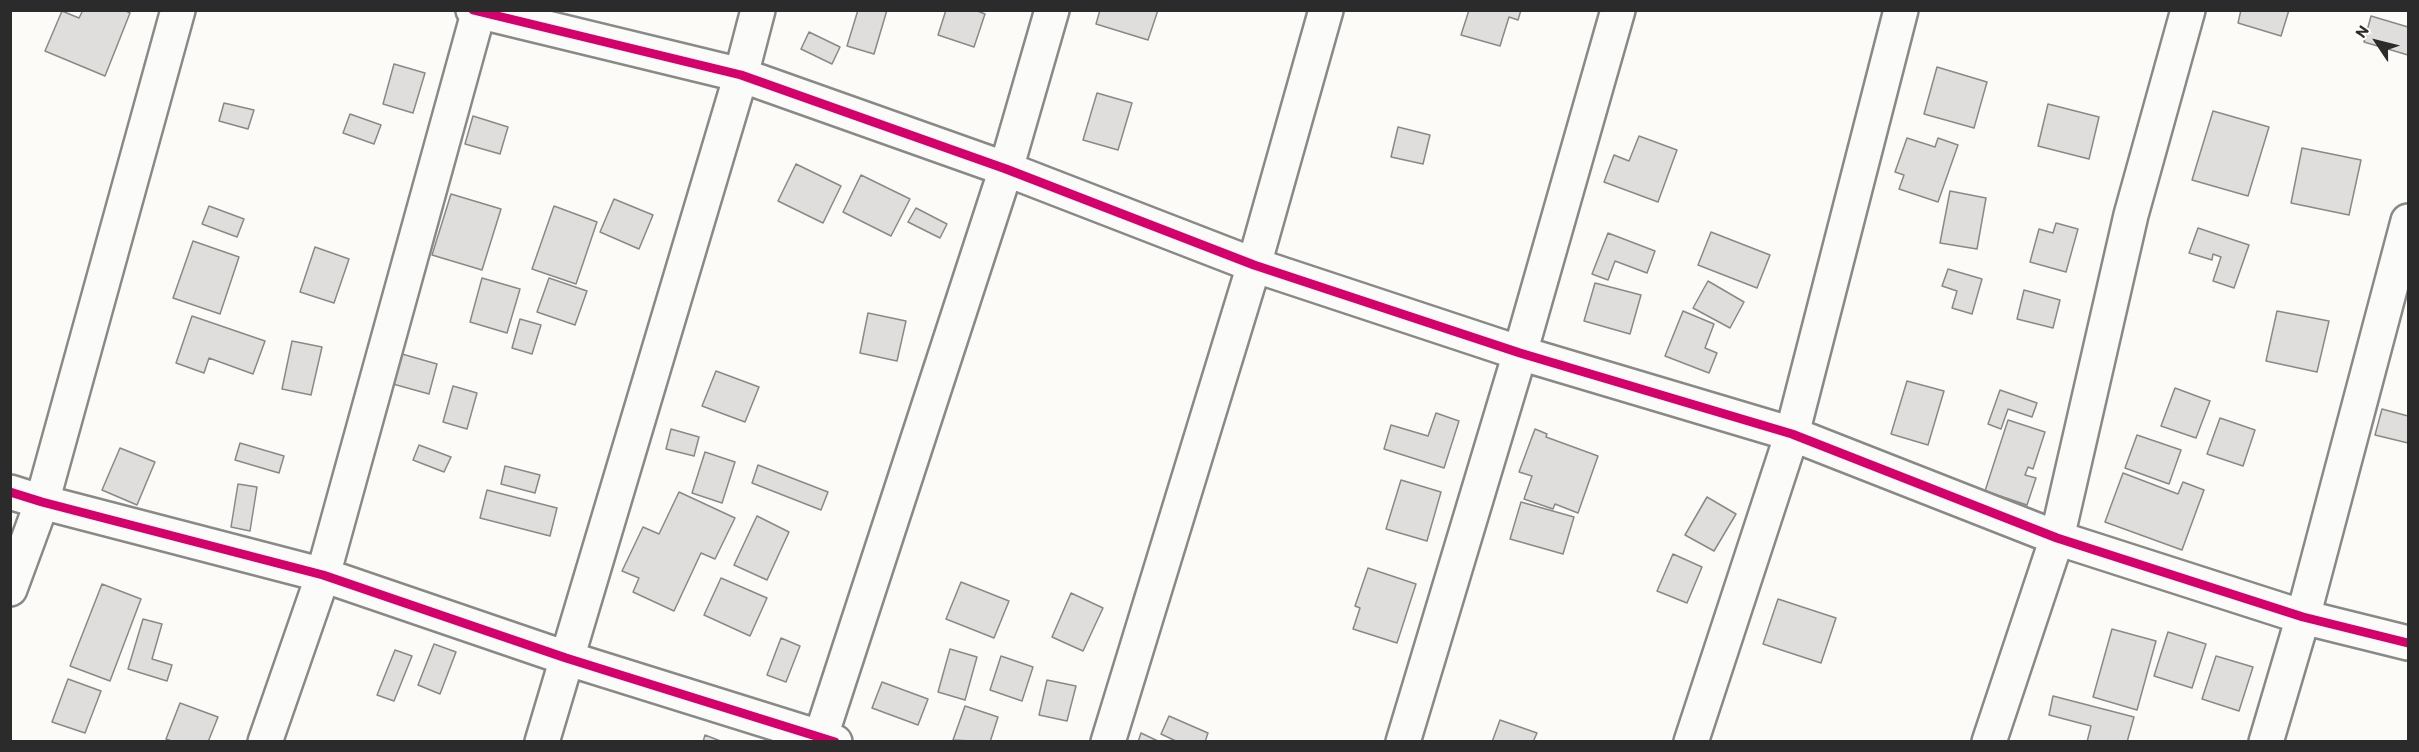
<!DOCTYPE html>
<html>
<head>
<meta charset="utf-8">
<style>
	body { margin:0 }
	#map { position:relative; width:2419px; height:752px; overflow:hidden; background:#fcfbf8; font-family:Itim,sans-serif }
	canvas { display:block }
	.frame { position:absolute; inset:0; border:12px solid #2b2b2b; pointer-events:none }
	.north { position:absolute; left:2347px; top:12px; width:60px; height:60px; -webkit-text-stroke:4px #fdfcf7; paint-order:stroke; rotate:305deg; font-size:16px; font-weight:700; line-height:24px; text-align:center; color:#2b2b2b }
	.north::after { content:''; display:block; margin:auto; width:21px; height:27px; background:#2b2b2b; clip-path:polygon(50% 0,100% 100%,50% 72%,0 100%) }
</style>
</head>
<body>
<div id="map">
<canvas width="2419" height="752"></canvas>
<div class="frame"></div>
<div class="north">N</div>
</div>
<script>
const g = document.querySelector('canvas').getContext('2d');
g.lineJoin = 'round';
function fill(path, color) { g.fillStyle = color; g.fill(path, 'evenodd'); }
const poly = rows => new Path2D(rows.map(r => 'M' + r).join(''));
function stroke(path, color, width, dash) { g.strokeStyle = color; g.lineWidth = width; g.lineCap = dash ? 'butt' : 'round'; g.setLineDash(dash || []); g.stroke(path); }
const building = poly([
	[83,10,124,10,130,13,105,76,45,51,62,11,79,18,83,10],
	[858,10,887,10,874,54,847,46,858,10],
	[946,10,975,10,985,14,974,47,938,35,946,10],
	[1100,10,1158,10,1148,40,1096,24,1100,10],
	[1469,10,1521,10,1518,20,1509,17,1500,46,1461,35,1469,10],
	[2241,10,2289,10,2281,36,2238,23,2241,10],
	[2371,16,2408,27,2408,55,2364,42,2371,16],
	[809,32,840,47,832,64,801,49,809,32],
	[394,64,425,73,413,113,383,104,394,64],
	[1937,67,1987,82,1974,128,1924,114,1937,67],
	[1097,93,1132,103,1118,150,1083,140,1097,93],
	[224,103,254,110,248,129,219,121,224,103],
	[2048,104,2099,117,2089,159,2038,146,2048,104],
	[2213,111,2269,127,2248,196,2192,180,2213,111],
	[350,114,381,125,374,144,343,133,350,114],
	[473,116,508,127,500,154,465,144,473,116],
	[1398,127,1430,135,1423,164,1391,157,1398,127],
	[1639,136,1677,150,1658,202,1604,182,1614,155,1629,161,1639,136],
	[1907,138,1935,147,1938,138,1958,145,1938,202,1899,189,1904,175,1895,172,1907,138],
	[2302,148,2361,160,2349,215,2291,203,2302,148],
	[796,164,841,186,823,223,778,201,796,164],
	[861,175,910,199,891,236,843,212,861,175],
	[1950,191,1986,198,1977,249,1940,243,1950,191],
	[451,194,501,209,482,270,432,255,451,194],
	[614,199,653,215,639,249,600,232,614,199],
	[209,206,244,219,237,237,202,224,209,206],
	[554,206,597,222,576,284,532,269,554,206],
	[916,208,947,224,940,238,908,222,916,208],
	[2056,223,2078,229,2066,272,2030,262,2039,229,2053,233,2056,223],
	[2198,228,2249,245,2234,288,2213,281,2221,257,2213,254,2212,260,2189,253,2198,228],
	[1711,232,1770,255,1757,288,1698,265,1711,232],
	[1608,233,1655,251,1647,273,1615,261,1608,280,1592,274,1608,233],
	[193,241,239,257,220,314,173,298,193,241],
	[315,247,349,259,334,303,300,292,315,247],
	[1948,269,1982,279,1972,314,1952,308,1957,291,1942,286,1948,269],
	[482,278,520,289,507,333,470,322,482,278],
	[549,278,587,291,575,325,537,312,549,278],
	[1708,281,1744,302,1730,328,1693,308,1708,281],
	[1595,283,1641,295,1630,334,1584,321,1595,283],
	[2024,290,2060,300,2053,328,2017,319,2024,290],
	[1683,311,1714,324,1705,348,1717,353,1709,373,1665,356,1683,311],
	[2277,311,2329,321,2317,372,2266,361,2277,311],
	[868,313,906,321,897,361,860,353,868,313],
	[192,316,265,341,253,374,209,358,204,373,176,363,192,316],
	[520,319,541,325,532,354,512,348,520,319],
	[292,341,322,347,311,395,282,389,292,341],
	[402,354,437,364,429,394,393,384,402,354],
	[716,371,759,387,745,422,702,406,716,371],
	[1907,381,1944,391,1928,445,1891,434,1907,381],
	[453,386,477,393,467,429,443,422,453,386],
	[2175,388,2210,401,2196,438,2161,426,2175,388],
	[2000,390,2037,403,2032,417,2008,409,2001,429,1988,424,2000,390],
	[2382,409,2408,416,2408,443,2375,435,2382,409],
	[1436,413,1459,421,1444,468,1384,449,1391,425,1428,436,1436,413],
	[2220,418,2255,430,2243,466,2207,454,2220,418],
	[2008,420,2045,432,2033,469,2028,467,2025,475,2036,478,2027,505,1985,491,2008,420],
	[671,429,699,437,694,456,666,449,671,429],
	[1535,429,1547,434,1546,437,1598,456,1578,513,1555,504,1553,509,1524,499,1532,476,1519,472,1535,429],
	[2137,435,2181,450,2169,484,2125,468,2137,435],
	[240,443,284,456,279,473,235,460,240,443],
	[419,445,451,457,444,472,413,460,419,445],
	[120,448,155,462,137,505,102,490,120,448],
	[705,452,735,462,722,503,692,493,705,452],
	[758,465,828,492,821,510,752,483,758,465],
	[505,466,540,475,535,493,501,484,505,466],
	[2123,473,2178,494,2183,482,2204,490,2182,550,2105,522,2123,473],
	[1401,480,1441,492,1427,541,1386,529,1401,480],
	[238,484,257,487,250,531,231,527,238,484],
	[487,490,557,508,550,536,480,518,487,490],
	[679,492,735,518,715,559,701,553,674,611,633,592,639,578,622,571,643,527,659,534,679,492],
	[1707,497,1736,514,1714,551,1685,535,1707,497],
	[1521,502,1574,517,1563,554,1510,539,1521,502],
	[757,516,789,532,767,580,734,565,757,516],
	[1673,554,1702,567,1687,603,1657,591,1673,554],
	[1368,568,1416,584,1397,643,1353,629,1360,608,1355,606,1368,568],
	[721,578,767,598,750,636,704,615,721,578],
	[961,582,1009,601,994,638,946,619,961,582],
	[102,584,141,599,110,681,70,666,102,584],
	[1071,593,1103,608,1083,651,1052,637,1071,593],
	[1778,599,1836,618,1821,663,1763,644,1778,599],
	[143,619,162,624,152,659,172,665,167,681,128,669,143,619],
	[2112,629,2156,641,2137,710,2093,697,2112,629],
	[2168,632,2206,644,2192,688,2154,676,2168,632],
	[781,638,800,646,786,682,767,675,781,638],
	[434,644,456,652,440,694,418,685,434,644],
	[950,649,977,657,965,700,938,692,950,649],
	[395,650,412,656,394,701,377,695,395,650],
	[1001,656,1033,667,1022,701,990,690,1001,656],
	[2216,656,2253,667,2239,711,2202,699,2216,656],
	[68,679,101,691,85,733,52,722,68,679],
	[1047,680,1076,686,1067,721,1039,715,1047,680],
	[882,682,928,699,918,725,872,708,882,682],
	[2053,696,2134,717,2127,742,2087,742,2091,726,2049,715,2053,696],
	[180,703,218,717,208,742,174,742,166,739,180,703],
	[965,706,998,717,990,742,953,740,965,706],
	[1169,716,1208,733,1205,742,1178,742,1161,734,1169,716],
	[1500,720,1537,733,1533,742,1492,742,1500,720],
	[1141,733,1160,742,1138,742,1141,733],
	[705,735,723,742,703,742,705,735]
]);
const minor = poly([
	[473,10,741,75,1006,169,1254,265,1520,353,1792,434,2057,538,2303,617,2408,643],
	[10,492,42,502,323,575,566,658,835,742],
	[10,589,42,502,178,10],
	[265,742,323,575,479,10],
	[542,742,741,75,758,10],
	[819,742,1006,169,1052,10],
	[1108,742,1254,265,1326,10],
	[1403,742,1520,353,1618,10],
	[1691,742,1792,434,1901,10],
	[1989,742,2057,538,2131,215,2188,10],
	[2266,742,2303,617,2408,221]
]);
const cycleway = poly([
	[473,10,741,75,1006,169,1254,265,1520,353,1792,434,2057,538,2303,617,2408,643],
	[10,492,42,502,323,575,566,658,835,742]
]);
fill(building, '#dfdedc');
stroke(building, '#898987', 1.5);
stroke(minor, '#898987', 38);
stroke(minor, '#fbfbf9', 33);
stroke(cycleway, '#d6006c', 9);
</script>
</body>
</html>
